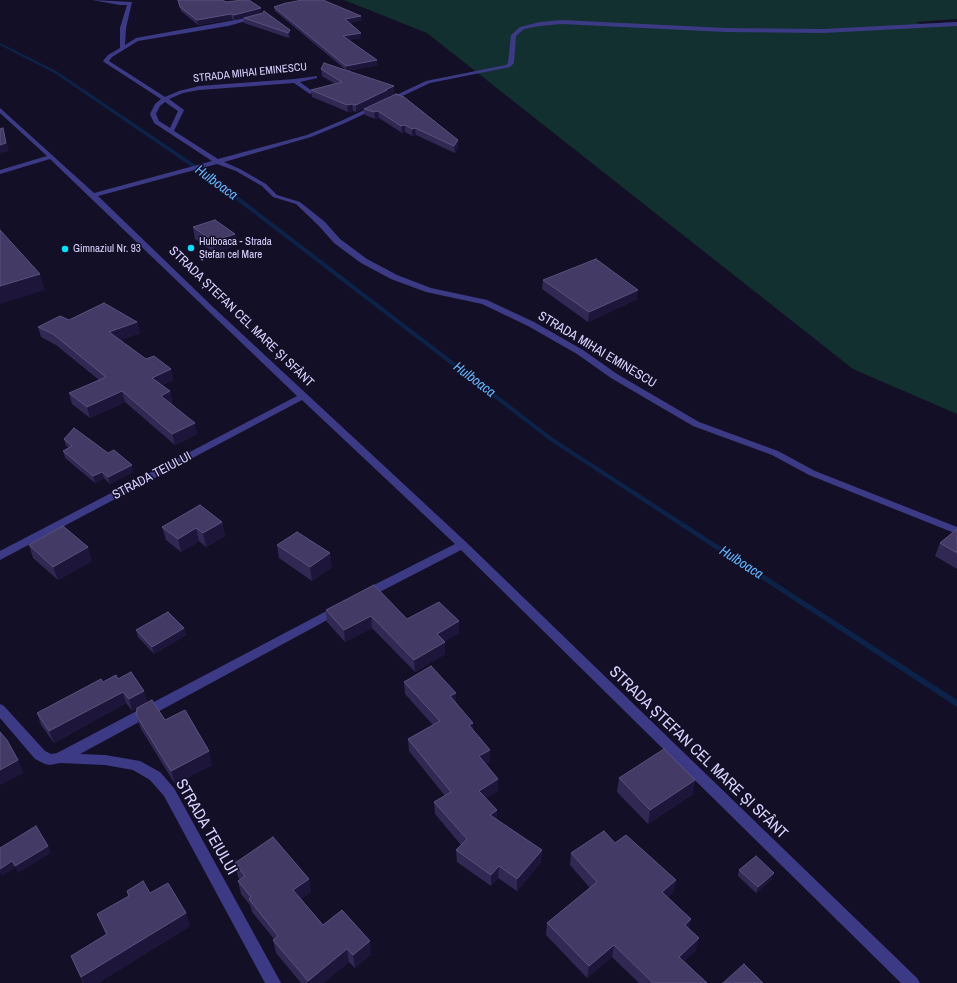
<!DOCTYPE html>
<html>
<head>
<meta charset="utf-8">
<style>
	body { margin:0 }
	canvas { display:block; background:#130f26 }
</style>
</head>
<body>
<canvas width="957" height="983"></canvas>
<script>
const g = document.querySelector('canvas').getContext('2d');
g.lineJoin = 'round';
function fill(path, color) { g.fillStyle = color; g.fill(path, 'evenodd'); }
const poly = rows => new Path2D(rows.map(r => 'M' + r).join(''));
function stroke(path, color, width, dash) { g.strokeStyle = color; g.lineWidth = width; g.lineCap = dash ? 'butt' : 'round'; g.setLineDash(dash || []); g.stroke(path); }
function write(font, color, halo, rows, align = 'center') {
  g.font = font + ' "Archivo Narrow",sans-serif'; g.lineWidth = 3; g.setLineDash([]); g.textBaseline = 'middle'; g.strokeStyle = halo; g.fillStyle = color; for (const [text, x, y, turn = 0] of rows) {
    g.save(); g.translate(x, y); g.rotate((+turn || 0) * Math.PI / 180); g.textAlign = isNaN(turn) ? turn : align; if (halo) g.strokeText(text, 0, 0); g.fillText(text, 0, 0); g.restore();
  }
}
const green = poly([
	[344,0,957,0,957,19,916,22,920,24,957,22,957,414,853,369,427,33]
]);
const stream = poly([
	[0,43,58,72,209,174,553,438,957,700,957,707,549,440,205,176,56,74,0,45,0,43]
]);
const minor = poly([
	[92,0,132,2,126,28,125,45,136,38,257,16,257,18,228,26,138,41,112,57,109,61,165,97,179,91,199,86,295,79,317,76,317,78,300,82,312,91,312,93,310,94,294,83,199,90,183,93,169,99,184,110,174,131,218,159,307,135,341,121,426,81,506,65,508,63,511,35,520,27,540,22,562,20,725,28,823,29,957,22,957,26,823,33,725,32,562,24,540,26,524,29,516,36,514,63,510,67,430,83,345,123,311,137,224,162,240,169,266,184,277,195,300,202,325,222,340,239,367,259,397,275,431,288,487,300,534,322,583,350,617,374,699,422,778,451,815,471,957,527,957,534,809,475,772,455,693,426,611,378,577,354,528,326,482,304,426,292,391,279,361,263,334,243,319,226,296,204,273,197,262,186,236,171,217,164,98,196,213,307,466,542,917,978,920,983,901,983,461,550,370,597,362,597,360,594,362,591,455,544,302,400,0,560,0,551,297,396,50,159,0,174,0,170,47,156,0,113,0,108,94,193,212,161,154,123,150,114,155,104,161,99,104,62,103,61,108,55,120,48,120,28,127,5,120,5,92,0],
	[165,102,178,111,170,128,159,121,156,114,160,106,165,102],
	[338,605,342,606,344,609,342,612,80,754,105,755,140,761,160,772,174,788,281,983,265,983,164,796,150,780,133,770,105,765,60,763,50,765,45,764,35,759,0,718,0,704,4,706,45,751,51,754,57,753,338,605]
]);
const wall = poly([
	[178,0,221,0,227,2,261,8,261,13,234,20,232,19,198,25,181,11],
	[287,3,361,16,362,20,349,23,361,33,361,38,348,40,378,65,347,71,394,93,388,96,388,97,356,112,353,111,348,112,312,97,311,90,335,84,322,76,321,69,346,70,275,11,274,7],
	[244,18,290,30,290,35,289,38,244,23],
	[396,94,458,140,458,147,455,153,416,135,412,136,405,132,402,133,379,118,375,119,365,115,364,109],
	[193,227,235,234,237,245,215,253,195,239],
	[543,280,637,299,588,322,542,289],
	[69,320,137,322,140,333,120,340,173,380,162,385,170,391,172,402,171,403,197,434,175,445,125,402,90,418,72,404,69,393,99,380,56,345,41,337,38,327],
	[64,439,108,453,133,472,110,484,104,478,95,483,65,458,63,451,69,448,66,446],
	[222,522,225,536,206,547,199,541,181,552,166,540,162,527],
	[957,529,957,569,935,556,940,543],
	[29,545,92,561,58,580,33,558],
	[277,545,332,567,312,581,279,558],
	[326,610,407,619,459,621,459,633,445,641,445,654,415,672,372,628,345,642,327,622],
	[184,628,186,635,154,654,138,637,136,630],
	[118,679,148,703,212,765,175,784,141,729,136,715,137,708,132,711,126,703,54,743,41,725,37,713,103,682],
	[404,682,456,693,456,703,473,731,490,750,490,762,486,764,498,779,498,791,486,798,497,810,497,820,542,850,541,862,517,891,498,878,491,886,457,862,456,850,461,845,435,814,434,802,445,796,409,751,408,739,433,725,405,694],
	[619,778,693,794,648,824,617,792],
	[615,843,676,880,673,892,668,897,689,929,696,950,684,961,707,983,639,983,612,957,587,978,546,935,547,923,590,888,570,865,571,853],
	[235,863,309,879,311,892,301,899,323,925,371,954,355,968,349,962,323,983,301,983,276,953,273,940,274,939,252,912,250,905,241,894,238,881,240,880,238,877],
	[739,870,772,879,756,893,738,876],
	[127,891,150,893,190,926,98,983,83,983,71,956,106,935,97,914,128,896]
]);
const shadedWall = poly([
	[261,8,261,13,234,20,234,15],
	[231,14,232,19,198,25,197,20],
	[361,16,362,20,345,24,345,19],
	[290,30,290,35,289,38,288,33],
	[361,33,361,38,343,41,343,36],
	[377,60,378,65,346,71,346,66],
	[394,86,394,93,388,96,388,97,356,112,356,105,385,90],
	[352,104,353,111,348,112,347,105],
	[378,111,379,118,375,119,374,112],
	[405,125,405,132,402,133,401,126],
	[415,128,416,135,412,136,412,129],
	[5,136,9,151,0,154,0,145],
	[458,140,458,147,455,153,454,146],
	[235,234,237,245,215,253,213,241],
	[40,274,45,290,0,304,0,286],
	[638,290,637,299,588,322,589,312],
	[137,322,140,333,112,343,109,332],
	[171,369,173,380,154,389,152,378],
	[122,391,125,402,90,418,87,407],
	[170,391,172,402,163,407,161,396],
	[195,423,197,434,175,445,172,434],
	[132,465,133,472,110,484,108,477],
	[102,472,104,478,95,483,93,476],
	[222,522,225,536,206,547,203,533],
	[196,528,199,541,181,552,178,539],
	[88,547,92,561,58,580,53,567],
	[330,553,332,567,312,581,310,567],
	[371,616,372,628,345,642,344,630],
	[459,621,459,633,437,646,437,634],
	[184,628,186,635,154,654,152,647],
	[445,642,445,654,415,672,414,660],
	[144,691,148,703,132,711,129,699],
	[123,692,126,703,54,743,49,731],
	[456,693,456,705,450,696],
	[473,723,473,735,469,725],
	[490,750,490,762,479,768,479,756],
	[209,751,212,765,175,784,171,771],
	[18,760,24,773,0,785,0,770],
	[498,779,498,791,479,803,479,791],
	[695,780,693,794,648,824,650,810],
	[497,810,497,822,490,815],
	[48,846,51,853,18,873,15,866],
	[542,850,541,862,517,891,517,879],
	[12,861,15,868,2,876,0,872,0,869],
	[499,866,498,878,491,886,491,875],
	[774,873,772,879,756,893,758,887],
	[309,879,311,892,296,903,293,890],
	[676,880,673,892,660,905,662,892],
	[186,913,190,926,98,983,84,983,81,977],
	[691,919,689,931,685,925],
	[699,938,696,950,676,969,679,957],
	[370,941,371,954,355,968,353,955],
	[614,945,612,957,587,978,589,966],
	[347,949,349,962,323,983,308,983,308,981]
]);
const building = poly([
	[178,0,221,0,227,2,242,0,249,0,261,8,234,15,231,14,197,20,180,7,178,0],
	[302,0,323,0,361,16,345,19,361,33,343,36,377,60,346,66,274,7,286,3,287,3,302,0],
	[264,11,290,30,288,33,244,18,263,13,264,11],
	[324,63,394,86,385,90,387,90,356,105,352,104,347,105,311,90,342,82,321,69,324,63],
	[396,94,404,97,458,140,454,146,415,128,412,129,405,125,401,126,378,111,374,112,364,109,396,94],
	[3,128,6,143,0,145,0,129,3,128],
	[215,220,235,234,213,241,193,227,215,220],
	[0,230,40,274,0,286,0,230],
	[596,259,638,290,589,312,543,280,596,259],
	[104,303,137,322,109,332,146,359,154,356,171,369,152,378,170,391,161,396,195,423,172,434,122,391,87,407,69,393,106,377,53,334,38,327,60,316,69,320,104,303],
	[74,428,108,453,114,450,132,465,108,477,102,472,93,476,63,451,72,446,64,439,74,428],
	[200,505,222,522,203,533,196,528,178,539,162,527,200,505],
	[63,526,88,547,53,567,29,545,63,526],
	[957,529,957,553,940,543,957,529],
	[297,532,330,553,310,567,277,545,297,532],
	[374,585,407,619,439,602,459,621,437,634,445,642,414,660,371,616,344,630,326,610,374,585],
	[168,612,184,628,152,647,136,630,168,612],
	[431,666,456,693,450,696,473,723,469,725,490,750,479,756,498,779,479,791,497,810,490,815,542,850,517,879,499,866,491,875,456,850,467,839,434,802,451,792,408,739,440,721,404,682,431,666],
	[131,672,144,691,129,699,123,692,49,731,37,713,101,679,103,682,116,675,118,679,131,672],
	[152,700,165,720,185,710,209,751,171,771,136,715,137,708,152,700],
	[0,732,7,740,18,760,0,770,0,732],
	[664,749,695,780,650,810,619,778,664,749],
	[36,826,48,846,15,866,12,861,0,869,0,848,36,826],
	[604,831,615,843,626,835,676,880,662,892,691,919,685,925,699,938,679,957,707,983,653,983,614,945,589,966,547,923,597,882,571,853,604,831],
	[273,837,309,879,293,890,323,925,342,910,370,941,353,955,347,949,308,981,273,940,278,936,249,899,251,897,238,881,245,876,235,863,273,837],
	[756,856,774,873,758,887,739,870,756,856],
	[143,881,150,893,168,883,186,913,81,977,71,956,107,934,97,914,129,896,127,891,143,881],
	[744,964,763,983,723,983,744,964]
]);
const markers = [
	[191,248,4,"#00e5ff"],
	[65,249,4,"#00e5ff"]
];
const farStreetnames = [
	["STRADA MIHAI EMINESCU",250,73,-6]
];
const farPoinames = [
	["Hulboaca - Strada",199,242],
	["Ștefan cel Mare",199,255],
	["Gimnaziul Nr. 93",73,249]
];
const streetNames = [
	["STRADA ȘTEFAN CEL MARE ȘI SFÂNT",241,317,44],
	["STRADA MIHAI EMINESCU",597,350,31],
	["STRADA TEIULUI",152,476,-28]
];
const waterNames = [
	["Hulboaca",216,183,36],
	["Hulboaca",474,380,37],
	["Hulboaca",741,563,33]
];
const nearStreetnames = [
	["STRADA ȘTEFAN CEL MARE ȘI SFÂNT",698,753,44],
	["STRADA TEIULUI",206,827,60]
];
fill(green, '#12302f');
fill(stream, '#0c2248');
fill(minor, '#3d3a85');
fill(wall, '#312854');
fill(shadedWall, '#1d163a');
fill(building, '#433a66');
stroke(building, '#5a527e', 1);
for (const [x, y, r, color] of markers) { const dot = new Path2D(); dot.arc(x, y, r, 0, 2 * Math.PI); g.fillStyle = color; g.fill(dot); stroke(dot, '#130f26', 1.5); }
write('11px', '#d9d4ff', '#130f26', farStreetnames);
write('11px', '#d9d4ff', '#130f26', farPoinames, 'left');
write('13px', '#d9d4ff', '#130f26', streetNames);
write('italic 14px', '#62b6ff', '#130f26', waterNames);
write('16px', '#d9d4ff', '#130f26', nearStreetnames);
</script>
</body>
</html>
